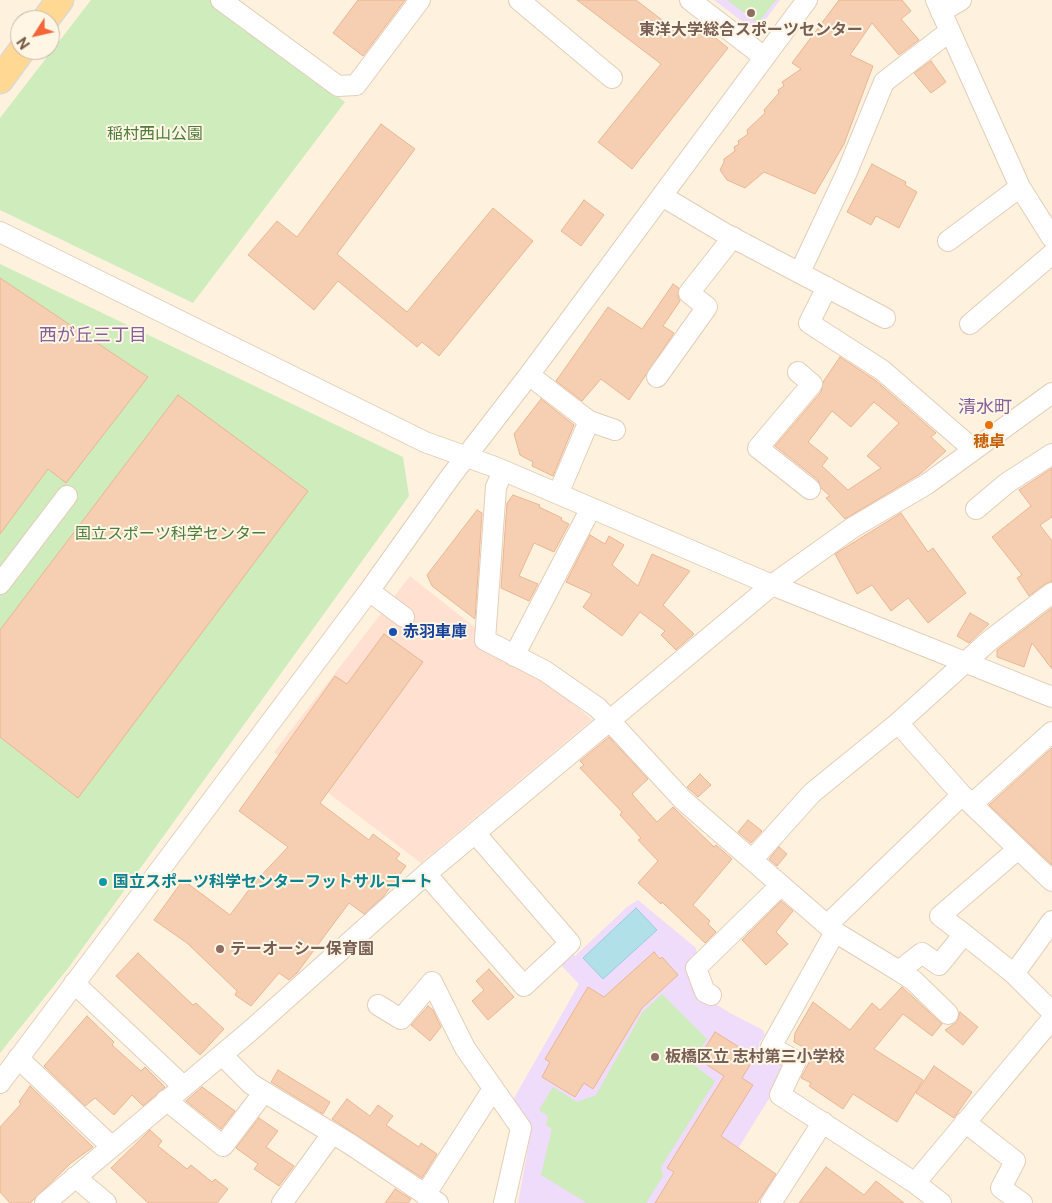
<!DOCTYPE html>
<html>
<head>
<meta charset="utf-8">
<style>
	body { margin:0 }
	#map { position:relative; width:1052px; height:1203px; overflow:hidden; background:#fef2de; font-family:"Public Sans",sans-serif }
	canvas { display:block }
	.north { position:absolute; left:10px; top:10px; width:50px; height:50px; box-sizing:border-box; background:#fff6e6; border:1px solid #c8b6a5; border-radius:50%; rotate:235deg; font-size:14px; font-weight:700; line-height:20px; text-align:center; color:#765744 }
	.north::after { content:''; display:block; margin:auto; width:18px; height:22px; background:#f46537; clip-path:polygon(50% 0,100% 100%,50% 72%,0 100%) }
</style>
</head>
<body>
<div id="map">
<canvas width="1052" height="1203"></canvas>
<div class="north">N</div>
</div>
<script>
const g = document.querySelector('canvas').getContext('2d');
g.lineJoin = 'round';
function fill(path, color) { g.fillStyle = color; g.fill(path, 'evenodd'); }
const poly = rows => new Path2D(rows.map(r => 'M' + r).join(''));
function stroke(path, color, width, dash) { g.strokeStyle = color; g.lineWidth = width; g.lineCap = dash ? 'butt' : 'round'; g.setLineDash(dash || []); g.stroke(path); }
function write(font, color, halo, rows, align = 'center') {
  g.font = font + ' "Public Sans","Noto Sans JP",sans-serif'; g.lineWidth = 4; g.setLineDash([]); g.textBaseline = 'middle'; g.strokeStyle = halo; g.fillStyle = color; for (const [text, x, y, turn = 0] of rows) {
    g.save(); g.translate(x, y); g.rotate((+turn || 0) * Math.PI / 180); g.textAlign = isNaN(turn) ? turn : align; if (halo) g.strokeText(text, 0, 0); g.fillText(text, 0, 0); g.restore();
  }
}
const commercial = poly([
	[410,576,477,629,537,673,592,720,421,863,274,752]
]);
const education = poly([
	[714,0,780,0,760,27,751,28],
	[638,900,696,948,703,996,730,1013,763,1030,765,1035,759,1043,760,1049,784,1064,772,1094,704,1203,518,1203,532,1126,513,1100,579,984,560,964,572,953,575,956,627,907]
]);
const green = poly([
	[91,0,210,0,345,102,193,303,0,210,0,118],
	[727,0,776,0,758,23],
	[0,264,403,457,409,496,69,967,0,1053],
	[662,994,707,1039,691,1063,715,1081,661,1167,663,1176,646,1203,587,1203,541,1175,552,1129,546,1125,548,1116,539,1110,553,1087,577,1102,596,1095,642,1013]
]);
const water = poly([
	[636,908,657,930,603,979,583,958,636,908]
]);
const building = poly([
	[358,0,405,0,363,56,333,33,358,0],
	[577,0,636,0,683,36,695,21,728,48,632,169,598,142,661,64,577,0],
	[839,0,902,0,911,11,901,19,919,40,899,55,872,23,850,55,873,66,844,144,815,194,764,172,745,188,727,180,720,170,724,162,724,159,735,151,734,147,739,144,738,141,748,134,747,130,765,113,764,110,779,93,778,90,784,86,782,82,801,69,792,63,839,0],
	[931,61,946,82,931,93,914,73,931,61],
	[381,124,415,149,337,254,407,312,493,208,533,241,439,356,422,342,417,347,338,281,314,310,248,255,277,221,297,237,381,124],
	[872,164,906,182,905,185,917,192,899,228,876,216,871,225,847,212,872,164],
	[584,200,604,215,581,246,561,231,584,200],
	[0,278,148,377,66,483,48,469,0,534,0,278],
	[673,284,679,288,678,297,680,301,663,326,674,333,629,400,601,379,582,401,556,381,608,307,642,329,673,284],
	[840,357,875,380,936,433,931,437,946,451,920,474,845,519,826,498,830,496,821,488,818,480,775,446,821,392,823,382,840,357],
	[874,402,899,423,867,456,881,468,848,490,822,466,828,458,808,442,832,411,851,427,874,402],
	[178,395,308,491,78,798,0,737,0,630,178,395],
	[541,399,574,425,553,476,532,466,533,462,520,455,514,434,541,399],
	[1052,468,1052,517,1040,525,1052,541,1052,581,1045,584,1029,596,1017,578,1022,575,992,537,1031,506,1019,490,1052,468],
	[513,495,540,505,539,507,562,518,561,520,569,524,554,552,534,543,519,576,538,584,529,601,501,588,507,503,513,495],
	[477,510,482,513,475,619,432,586,427,575,477,510],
	[901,513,928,552,933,548,966,593,928,623,908,598,891,611,872,585,857,594,835,554,901,513],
	[590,535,605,544,609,536,624,545,612,565,638,586,652,554,690,571,663,605,694,634,676,650,661,635,665,631,640,612,622,636,583,607,592,594,566,582,590,535],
	[1052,608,1052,669,1032,643,1024,667,997,657,997,650,1052,608],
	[970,613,989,624,969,643,957,636,970,613],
	[384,634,423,662,320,803,369,840,373,834,400,854,396,859,406,866,383,897,364,914,349,903,297,973,289,980,279,973,251,1006,235,995,237,991,187,943,154,920,183,880,230,915,254,883,288,847,239,811,335,676,347,684,384,634],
	[609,737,648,779,632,794,657,822,673,807,714,847,716,845,732,859,693,905,710,921,708,924,716,932,705,943,662,902,661,904,638,883,658,861,638,840,641,838,620,815,622,812,580,768,584,765,580,761,609,737],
	[1052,748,1052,865,989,805,1052,748],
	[700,774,711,785,698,797,687,787,700,774],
	[748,820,762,831,751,843,738,832,748,820],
	[779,847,787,854,777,866,769,859,779,847],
	[781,901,793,911,776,932,788,944,766,965,742,940,781,901],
	[654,952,660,959,662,957,678,975,642,1008,593,1089,584,1083,575,1097,542,1077,550,1062,545,1059,588,987,604,997,654,952],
	[138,953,193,1005,196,1003,224,1029,200,1055,116,976,138,953],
	[489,969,514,997,488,1020,472,1001,484,990,476,981,489,969],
	[902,987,942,1024,932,1036,903,1014,874,1049,923,1080,897,1122,853,1094,843,1109,809,1086,811,1083,801,1078,814,1053,794,1042,795,1033,813,1002,850,1030,872,1003,880,1010,902,987],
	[428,1006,433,1010,441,1027,430,1041,411,1025,428,1006],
	[960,1012,978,1027,963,1045,945,1030,957,1022,960,1012],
	[87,1016,114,1042,112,1045,141,1071,145,1067,165,1087,143,1106,132,1095,114,1115,95,1098,85,1106,44,1066,87,1016],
	[715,1032,755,1057,742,1078,753,1085,721,1136,776,1174,757,1203,655,1203,674,1172,667,1168,724,1076,698,1059,715,1032],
	[934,1066,972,1092,954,1118,916,1093,934,1066],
	[278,1070,330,1102,323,1114,271,1082,278,1070],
	[30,1086,93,1147,71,1163,30,1203,10,1203,0,1192,0,1127,21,1104,19,1102,30,1086],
	[202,1087,235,1111,221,1129,186,1101,202,1087],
	[347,1099,370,1116,378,1105,393,1116,386,1125,419,1147,421,1143,437,1154,422,1178,332,1119,347,1099],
	[259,1118,278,1131,266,1147,294,1166,279,1186,254,1169,258,1164,236,1148,259,1118],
	[150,1130,162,1141,158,1146,187,1169,191,1165,212,1182,215,1179,228,1189,217,1203,148,1203,111,1168,150,1130],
	[826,1167,864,1195,876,1181,904,1203,799,1203,826,1167],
	[395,1189,411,1199,408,1203,385,1203,395,1189]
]);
const minor = poly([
	[221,0,338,86,356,85,420,0],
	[519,0,612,78],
	[690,0,764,57],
	[936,0,1020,187,1052,238],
	[941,12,961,0],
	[662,196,724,233,885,318],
	[0,232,425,442,495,467,772,585,1052,697],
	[948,241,1020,187],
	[800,272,847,172,884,82,950,31],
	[827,287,809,323,882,370,974,450],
	[970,324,1052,254],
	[798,372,812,384,758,448,810,489],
	[529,375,589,421,615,430],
	[657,377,707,307,689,293,733,237],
	[503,471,496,487,485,640,545,671,598,708,683,800,835,932,899,971,922,953,939,965,964,934,1014,974,1052,1012],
	[558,494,589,421],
	[976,509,1007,483,1052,454],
	[0,584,67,496],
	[369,591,404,617],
	[514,656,591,508],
	[898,723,962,795,1052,881],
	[972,804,1052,732],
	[752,860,812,793,898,723,989,641,1052,593],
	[426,874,524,986,570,943,475,833],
	[827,925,962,795],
	[835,932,771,1047,796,1061,780,1095,915,1183,941,1203],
	[964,934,940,916,1018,849],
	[899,971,913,980,948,1014],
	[1014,974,1052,921],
	[74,983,183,1086],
	[711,995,705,992,696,968,781,885],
	[378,1005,401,1019,432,982,465,1048,521,1128,504,1203],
	[222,1055,251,1084,350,1144,438,1203],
	[18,1058,111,1146],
	[0,1083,369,591,451,476,529,375,807,0],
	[166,1100,223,1146,264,1092],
	[965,1122,1015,1161,1001,1188,1022,1203],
	[75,1177,106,1203],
	[915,1183,1052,1019],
	[425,1195,493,1089],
	[45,1203,249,1032,426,874,772,585,852,528,927,484,1052,393],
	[282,1203,332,1134],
	[771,1203,823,1122]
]);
const major = poly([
	[45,20,60,0],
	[0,80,22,50]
]);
const markers = [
	[751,13,5,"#8d6e63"],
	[989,425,5,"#e8710a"],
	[393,632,5,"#1a4fb4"],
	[103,882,5,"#0f9aa8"],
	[220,949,5,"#8d6e63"],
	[655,1057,5,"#8d6e63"]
];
const educationNames = [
	["東洋大学総合スポーツセンター",751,30,"center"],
	["テーオーシー保育園",230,949],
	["板橋区立 志村第三小学校",665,1057]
];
const parkNames = [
	["稲村西山公園",155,134],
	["国立スポーツ科学センター",171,534]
];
const foodNames = [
	["穂卓",989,442]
];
const transitNames = [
	["赤羽車庫",403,632]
];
const cultureNames = [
	["国立スポーツ科学センターフットサルコート",113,882]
];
const neighbourhoodNames = [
	["西が丘三丁目",93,335],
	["清水町",985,407]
];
fill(commercial, '#ffe0d1');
fill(education, '#efdbfa');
fill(green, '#ceecbc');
fill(water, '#b1e0e9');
stroke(water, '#96cfdc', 1);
fill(building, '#f6cfb3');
stroke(building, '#eab592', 1);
stroke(minor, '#e3ceb9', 22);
stroke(major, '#ded7d2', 29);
stroke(minor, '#fff', 20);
stroke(major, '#ffd994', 26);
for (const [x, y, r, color] of markers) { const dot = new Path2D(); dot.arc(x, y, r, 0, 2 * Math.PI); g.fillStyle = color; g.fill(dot); stroke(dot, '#fff6e6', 2); }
write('bold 16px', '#785e54', '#fff6e6', educationNames, 'left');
write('16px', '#4d7d3b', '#fff6e6', parkNames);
write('bold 16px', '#c56008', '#fff6e6', foodNames);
write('bold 16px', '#164399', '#fff6e6', transitNames, 'left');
write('bold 16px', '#0d838f', '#fff6e6', cultureNames, 'left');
write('18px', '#875f9a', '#fff6e6', neighbourhoodNames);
</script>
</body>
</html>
